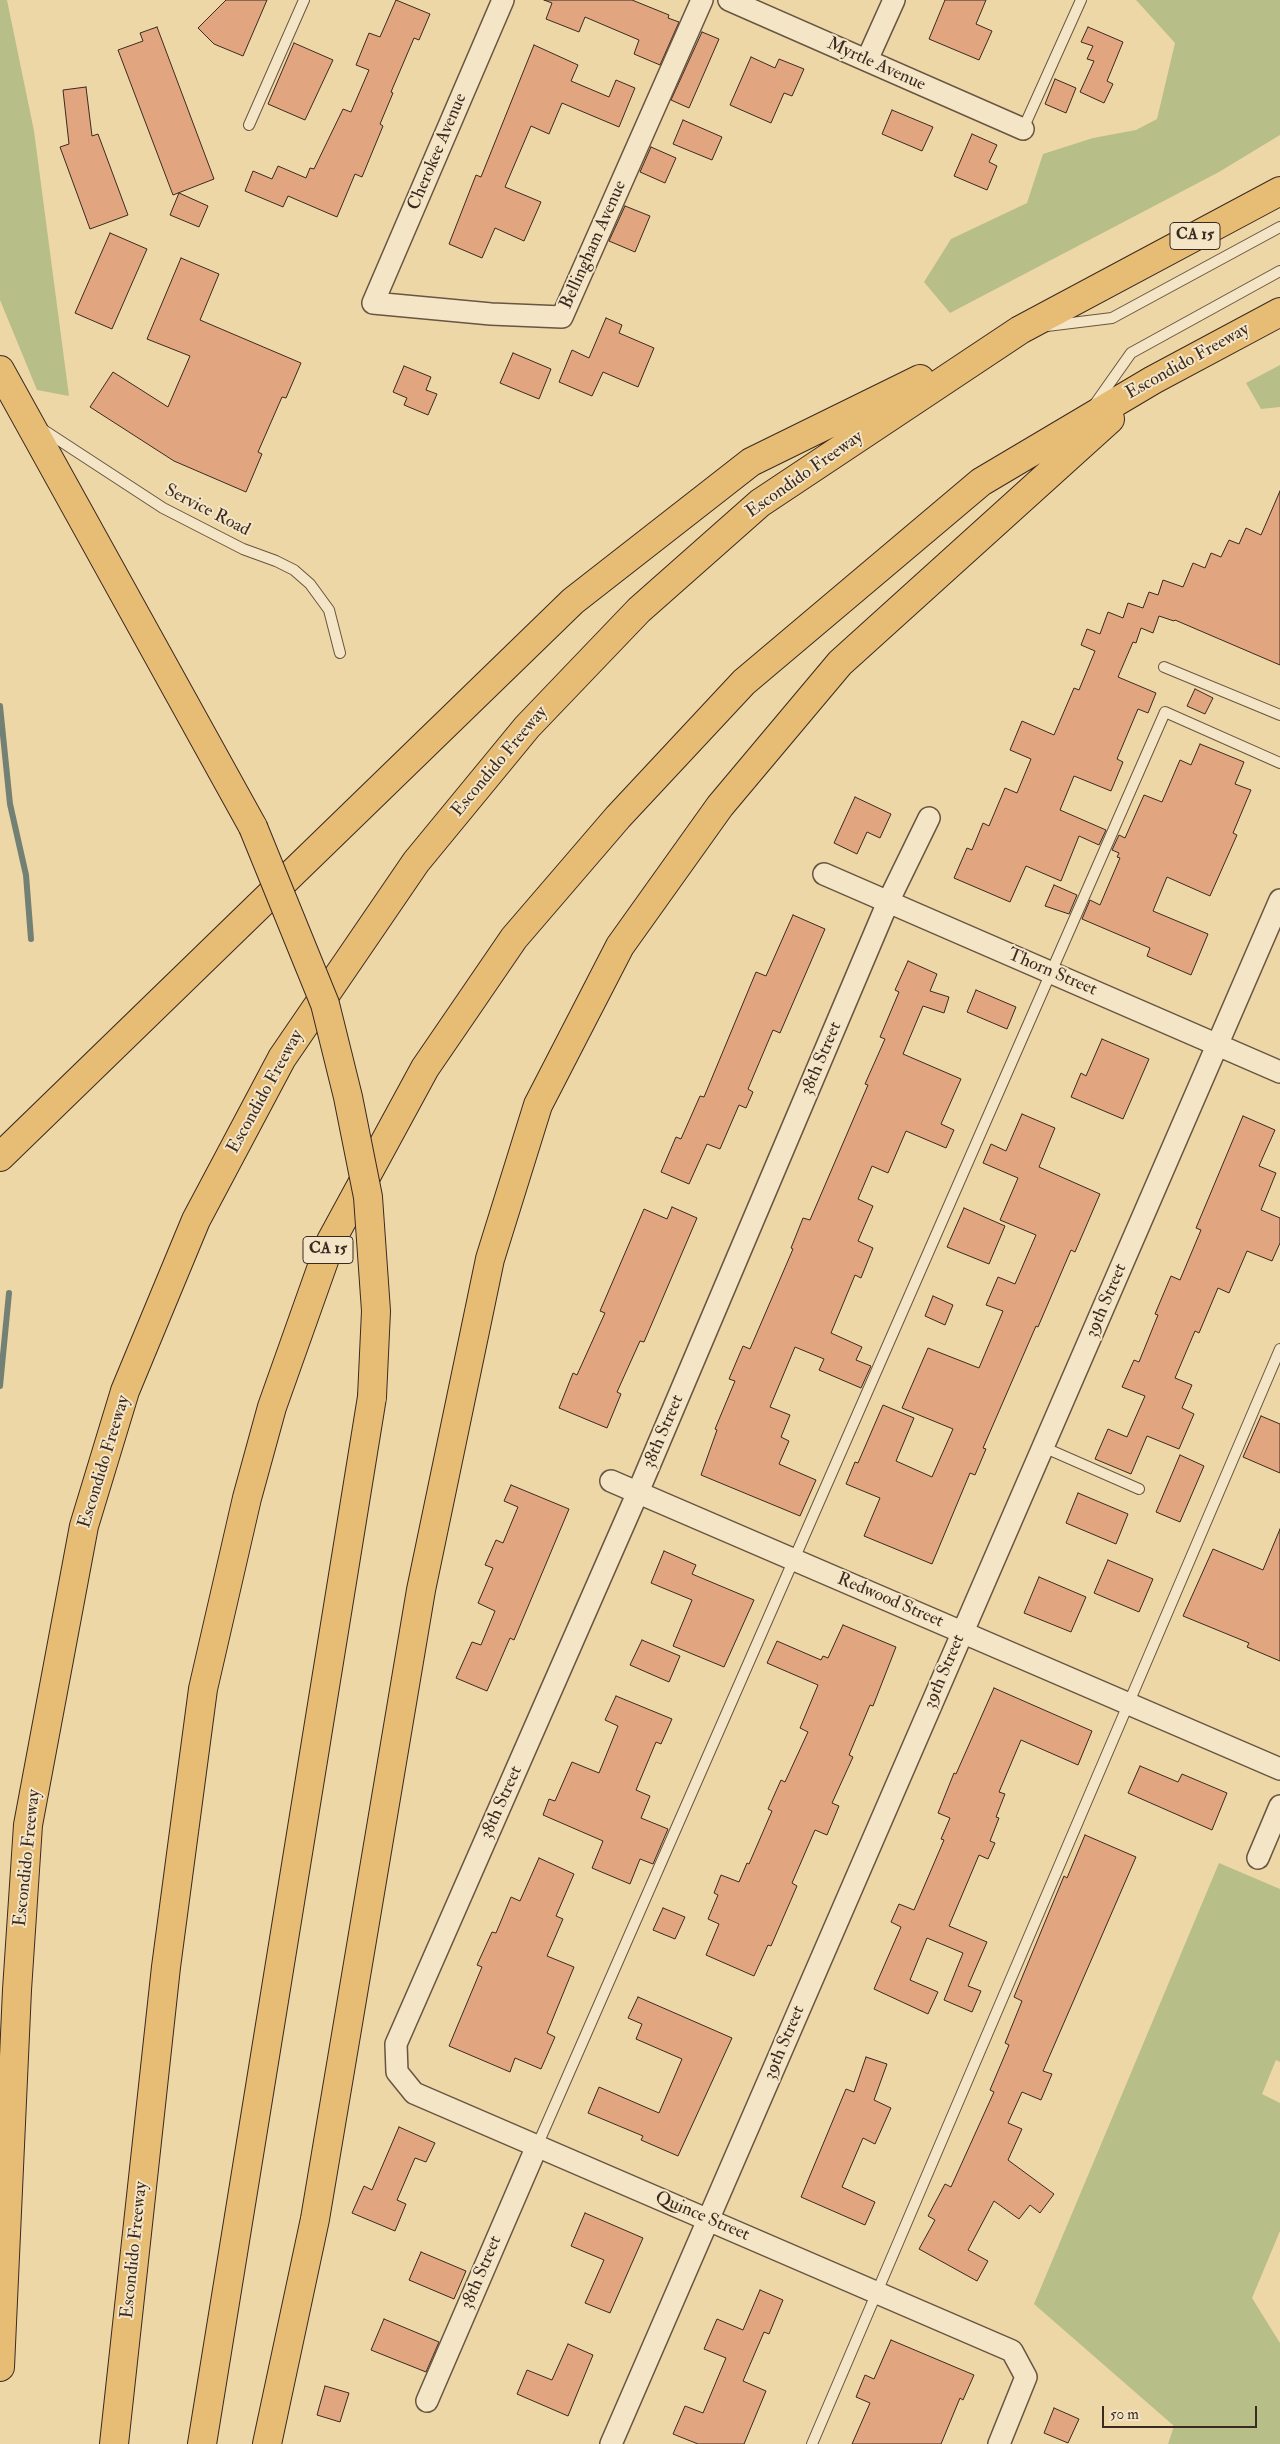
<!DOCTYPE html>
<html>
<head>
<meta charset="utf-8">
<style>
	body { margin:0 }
	#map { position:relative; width:1280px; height:2444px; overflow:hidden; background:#eed7a7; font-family:"IM FELL Double Pica",serif }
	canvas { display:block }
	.scale { position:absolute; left:1102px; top:2406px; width:155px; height:22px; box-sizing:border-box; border:2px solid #3b2a21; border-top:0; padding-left:6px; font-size:15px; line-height:18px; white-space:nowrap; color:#3b2a21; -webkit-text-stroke:4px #f4e5c6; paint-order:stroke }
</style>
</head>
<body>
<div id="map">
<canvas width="1280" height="2444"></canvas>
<div class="scale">50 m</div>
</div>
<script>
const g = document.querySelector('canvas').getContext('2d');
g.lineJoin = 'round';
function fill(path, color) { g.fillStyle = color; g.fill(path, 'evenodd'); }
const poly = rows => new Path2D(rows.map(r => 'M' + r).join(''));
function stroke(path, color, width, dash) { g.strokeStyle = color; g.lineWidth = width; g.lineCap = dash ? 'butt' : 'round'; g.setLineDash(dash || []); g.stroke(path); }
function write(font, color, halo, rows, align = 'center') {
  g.font = font + ' "IM FELL Double Pica",serif'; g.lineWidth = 4; g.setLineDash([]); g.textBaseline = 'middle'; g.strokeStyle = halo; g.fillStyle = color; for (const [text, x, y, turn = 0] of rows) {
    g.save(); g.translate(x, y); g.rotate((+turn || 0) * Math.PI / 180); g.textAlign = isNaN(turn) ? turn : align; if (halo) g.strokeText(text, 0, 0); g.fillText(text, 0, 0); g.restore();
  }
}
const green = poly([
	[0,0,7,0,34,131,69,396,37,390,0,300],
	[1136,0,1280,0,1280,135,1219,172,950,313,924,282,951,239,1027,203,1043,154,1093,138,1136,130,1157,119,1175,43],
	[1280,365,1280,407,1261,409,1246,383],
	[1219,1863,1280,1889,1280,2062,1276,2060,1262,2094,1280,2103,1280,2231,1252,2298,1280,2343,1280,2444,1168,2444,1174,2426,1034,2304]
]);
const stream = poly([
	[0,706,10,804,26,875,31,939],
	[0,1386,9,1293]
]);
const building = poly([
	[226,0,267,0,243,56,214,44,198,28,226,0],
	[396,0,430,14,419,40,414,38,391,92,393,93,380,124,383,126,362,177,355,174,337,217,288,196,283,207,245,191,253,171,272,179,278,166,306,178,310,168,314,169,343,109,351,112,369,70,356,65,369,33,380,37,396,0],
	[544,0,632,0,669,15,668,18,679,22,660,65,634,54,639,40,585,17,579,32,546,19,552,3,544,0],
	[945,0,986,0,976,24,992,31,979,60,929,39,945,0],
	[157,27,214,179,173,195,118,50,143,41,140,33,157,27],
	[1088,27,1123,42,1107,81,1113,84,1104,103,1080,92,1094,61,1087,59,1093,46,1081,42,1088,27],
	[702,32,719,39,689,108,671,100,702,32],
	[294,43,333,60,305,120,268,104,294,43],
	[534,45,578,65,571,81,609,97,616,80,635,88,619,127,562,103,549,134,531,126,505,187,541,202,524,241,495,228,482,258,449,244,476,175,481,177,534,45],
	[751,57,775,68,779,59,804,69,792,96,784,93,771,123,730,105,751,57],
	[1055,79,1076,88,1066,113,1045,104,1055,79],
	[86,87,92,136,98,134,128,215,90,229,60,147,69,144,63,90,86,87],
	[892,110,933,127,922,151,882,134,892,110],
	[683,120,722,137,712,160,673,144,683,120],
	[972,134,997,145,989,162,997,166,987,190,954,176,972,134],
	[651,147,676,158,665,183,640,172,651,147],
	[179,193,208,206,199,227,170,215,179,193],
	[625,206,650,216,635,252,609,241,625,206],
	[110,233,147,249,112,329,75,313,110,233],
	[181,258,219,274,200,320,301,363,286,398,282,397,258,452,262,454,246,492,174,461,90,407,113,372,168,407,190,356,147,339,181,258],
	[606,318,622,325,619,333,654,348,638,387,603,372,592,396,559,382,572,350,589,358,606,318],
	[513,353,551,369,539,399,500,383,513,353],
	[404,366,431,377,426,390,437,394,428,415,404,405,407,398,393,392,404,366],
	[1280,491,1280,665,1175,620,1174,621,1159,616,1153,633,1141,628,1136,643,1133,642,1118,677,1156,693,1148,713,1138,709,1117,759,1123,762,1111,791,1074,776,1060,810,1106,830,1099,845,1079,836,1061,881,1026,866,1010,902,954,878,967,848,972,850,983,823,989,826,1005,788,1017,793,1031,759,1010,750,1022,721,1054,735,1074,688,1079,690,1095,651,1081,645,1087,629,1100,634,1108,612,1123,618,1128,603,1143,608,1149,592,1158,595,1163,580,1183,587,1193,563,1205,568,1211,553,1221,557,1229,540,1239,544,1246,528,1261,535,1280,491],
	[1195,689,1213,698,1205,714,1187,706,1195,689],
	[1200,744,1244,762,1235,784,1251,790,1233,833,1237,835,1210,896,1167,877,1153,911,1208,934,1191,975,1147,956,1150,948,1082,919,1090,900,1100,905,1120,858,1117,857,1119,853,1112,850,1119,835,1125,838,1144,795,1162,802,1180,760,1191,765,1200,744],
	[855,797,891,814,880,838,867,832,857,854,834,843,855,797],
	[1054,885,1077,895,1069,914,1045,906,1054,885],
	[793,915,825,929,780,1033,773,1030,748,1089,753,1092,746,1108,739,1105,720,1149,707,1144,689,1184,661,1172,676,1137,681,1139,700,1096,704,1097,756,972,766,976,793,915],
	[908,961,937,974,930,991,949,997,944,1013,923,1006,903,1054,961,1079,941,1124,954,1130,946,1148,906,1131,888,1173,872,1166,858,1199,873,1206,858,1241,873,1248,861,1278,855,1275,831,1333,862,1347,856,1360,871,1366,861,1388,819,1370,824,1359,795,1347,770,1407,790,1415,781,1437,789,1441,779,1464,816,1480,800,1516,701,1475,717,1430,715,1429,735,1381,729,1379,743,1346,750,1349,793,1249,791,1248,803,1218,810,1220,868,1085,865,1084,885,1039,880,1037,899,992,895,990,908,961],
	[976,990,1016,1007,1007,1029,967,1012,976,990],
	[1102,1039,1149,1059,1123,1119,1071,1097,1081,1073,1086,1076,1102,1039],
	[1022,1114,1055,1128,1039,1167,1100,1194,1075,1252,1071,1250,1038,1327,1036,1326,983,1448,986,1449,975,1475,970,1473,932,1564,864,1536,880,1498,846,1484,855,1462,858,1463,883,1405,914,1418,896,1461,932,1477,953,1429,902,1408,928,1348,979,1368,1003,1311,986,1305,998,1277,1015,1284,1036,1235,1000,1220,1018,1178,983,1163,991,1144,1006,1151,1022,1114],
	[1243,1116,1275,1130,1259,1166,1276,1173,1261,1210,1280,1218,1280,1243,1272,1261,1247,1251,1229,1293,1218,1288,1199,1333,1195,1331,1175,1378,1192,1385,1182,1408,1194,1414,1179,1449,1147,1436,1131,1474,1095,1459,1108,1429,1127,1437,1145,1396,1122,1387,1134,1360,1139,1362,1158,1315,1155,1314,1171,1276,1180,1280,1201,1230,1196,1228,1243,1116],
	[672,1207,697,1218,644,1342,640,1341,617,1392,621,1394,607,1428,559,1408,573,1373,577,1375,605,1313,600,1311,644,1209,667,1219,672,1207],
	[964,1208,1005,1226,989,1264,947,1247,964,1208],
	[933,1296,953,1305,945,1325,925,1316,933,1296],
	[1261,1416,1280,1424,1280,1473,1243,1457,1261,1416],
	[1180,1455,1204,1466,1180,1522,1156,1512,1180,1455],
	[511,1485,569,1509,514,1640,510,1638,487,1691,456,1678,472,1642,481,1645,495,1611,478,1603,493,1568,485,1565,496,1540,503,1543,518,1507,504,1501,511,1485],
	[1078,1493,1128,1514,1116,1544,1066,1523,1078,1493],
	[1280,1529,1280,1661,1247,1647,1249,1643,1183,1616,1213,1549,1263,1570,1280,1529],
	[664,1551,696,1565,692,1574,754,1600,724,1667,673,1646,692,1600,651,1583,664,1551],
	[1108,1560,1153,1579,1139,1612,1094,1593,1108,1560],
	[1039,1577,1086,1597,1071,1632,1024,1613,1039,1577],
	[843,1625,896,1647,873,1706,870,1705,849,1755,853,1757,832,1803,839,1806,827,1835,815,1830,792,1883,797,1886,771,1946,768,1945,754,1976,706,1955,719,1924,708,1919,718,1895,714,1893,721,1875,739,1882,747,1863,749,1864,772,1811,768,1809,781,1780,785,1782,808,1732,800,1728,818,1685,767,1663,777,1641,821,1660,823,1656,828,1658,843,1625],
	[642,1640,680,1656,669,1682,630,1665,642,1640],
	[994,1688,1092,1731,1078,1765,1021,1740,999,1792,1005,1794,996,1817,999,1818,990,1841,995,1843,988,1859,979,1855,949,1926,987,1942,968,1986,981,1991,972,2012,944,2000,963,1953,927,1938,910,1980,938,1992,928,2014,874,1989,901,1927,891,1922,899,1904,914,1910,944,1840,941,1839,950,1818,938,1813,954,1773,956,1774,994,1688],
	[616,1696,672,1719,661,1744,656,1742,636,1790,650,1796,641,1818,668,1829,653,1864,640,1859,630,1884,592,1868,603,1841,543,1815,549,1799,555,1801,572,1762,599,1773,618,1726,605,1720,616,1696],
	[1140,1766,1178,1782,1182,1774,1227,1793,1212,1830,1128,1793,1140,1766],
	[1085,1835,1136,1857,1043,2071,1052,2074,1041,2100,1022,2092,1008,2123,1022,2129,1008,2160,1054,2194,1040,2213,1030,2205,1019,2219,994,2201,968,2250,988,2261,977,2281,919,2249,935,2220,928,2216,945,2184,951,2187,994,2092,990,2090,1009,2045,1005,2043,1022,2001,1014,1997,1064,1876,1067,1878,1085,1835],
	[539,1858,574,1874,556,1916,563,1919,547,1956,574,1967,547,2033,555,2037,541,2069,515,2058,510,2072,449,2046,482,1967,477,1965,492,1932,496,1933,511,1897,520,1901,539,1858],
	[663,1908,685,1917,675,1939,653,1930,663,1908],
	[638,1997,732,2038,678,2156,641,2140,643,2136,588,2113,599,2087,659,2113,682,2059,636,2039,642,2024,628,2018,638,1997],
	[866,2057,887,2064,874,2100,891,2108,875,2144,863,2138,842,2187,875,2202,865,2225,801,2197,846,2089,854,2092,866,2057],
	[399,2127,435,2143,426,2162,415,2158,397,2200,406,2204,395,2231,352,2213,364,2186,372,2190,399,2127],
	[585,2213,643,2238,610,2313,585,2303,604,2260,571,2246,585,2213],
	[421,2252,466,2271,454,2299,409,2280,421,2252],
	[760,2290,783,2300,769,2334,764,2332,743,2381,766,2391,744,2444,698,2444,673,2434,685,2406,703,2413,726,2358,704,2349,717,2319,743,2330,760,2290],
	[384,2319,439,2342,426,2372,371,2350,384,2319],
	[891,2340,974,2375,963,2400,960,2398,941,2444,852,2444,870,2403,856,2397,865,2375,874,2379,891,2340],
	[568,2344,593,2355,568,2416,517,2394,527,2370,552,2380,568,2344],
	[325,2386,349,2393,340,2422,317,2415,325,2386],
	[1054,2408,1079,2419,1068,2443,1044,2433,1054,2408]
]);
const service = poly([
	[249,125,304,0],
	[1023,129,1081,0],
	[1047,326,1112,318,1280,227],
	[1095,404,1131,353,1280,271],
	[42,429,163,508,243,549,276,561,294,570,310,584,329,610,340,653],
	[1164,667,1280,715],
	[1043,1447,1139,1489],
	[537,2146,1165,712,1280,763],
	[812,2444,1280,1349]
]);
const minor = poly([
	[503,0,373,303,491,314,562,317,702,0],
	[729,0,1023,129],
	[867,60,894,0],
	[929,818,888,902,638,1492,396,2044,397,2072,414,2093,1012,2351,1026,2377,999,2444],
	[824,874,1280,1072],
	[611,1481,1280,1769],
	[1258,1858,1280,1806],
	[427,2401,537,2146],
	[611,2444,1280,900]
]);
const motorway = poly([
	[0,370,253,827],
	[0,1157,573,601,751,462,920,379],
	[0,2367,17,1990,28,1825,84,1526,125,1391,196,1220,282,1058,416,862,527,727,639,610,760,503,1020,330,1280,191],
	[114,2444,166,1967,203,1689,247,1498,272,1407,331,1241,425,1068,514,938,618,817,744,682,981,482,1153,380,1280,312],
	[202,2444,372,1397],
	[267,2444,315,2219,421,1590,490,1259,538,1105,620,946,720,806,840,663,1110,419]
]);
const motorwayBridge = poly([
	[253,827,325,1004,348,1097,368,1197,376,1311,372,1397]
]);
const shields = [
	[1195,236,50],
	[328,1250,50]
];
const shieldNames = [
	["CA 15",1195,236],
	["CA 15",328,1250]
];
const streetNames = [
	["Myrtle Avenue",876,65,24],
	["Cherokee Avenue",438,152,-67],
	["Bellingham Avenue",594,245,-66],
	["Escondido Freeway",1188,362,-29],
	["Escondido Freeway",805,475,-35],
	["Service Road",207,511,27],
	["Escondido Freeway",500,762,-50],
	["Thorn Street",1052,973,23],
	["38th Street",822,1059,-67],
	["Escondido Freeway",266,1092,-61],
	["39th Street",1107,1301,-67],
	["38th Street",664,1432,-67],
	["Escondido Freeway",105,1462,-73],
	["Redwood Street",890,1601,23],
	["39th Street",945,1672,-67],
	["38th Street",502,1803,-66],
	["Escondido Freeway",28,1858,-84],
	["39th Street",785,2043,-67],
	["Quince Street",702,2217,23],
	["Escondido Freeway",135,2250,-84],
	["38th Street",482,2273,-67]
];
fill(green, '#b8be88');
stroke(stream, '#738074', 6);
fill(building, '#e1a680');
stroke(building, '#3b2a21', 1);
stroke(service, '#685542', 12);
stroke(minor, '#685542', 24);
stroke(motorway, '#3b2a21', 30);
stroke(service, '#f4e5c6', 10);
stroke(minor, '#f4e5c6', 21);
stroke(motorway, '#e7bc74', 28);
stroke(motorwayBridge, '#3b2a21', 30, []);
stroke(motorwayBridge, '#e7bc74', 28);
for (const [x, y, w] of shields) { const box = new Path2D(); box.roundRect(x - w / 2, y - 13.5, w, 27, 4); g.fillStyle = '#f4e5c6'; g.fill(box); stroke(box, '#3b2a21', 1); }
write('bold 16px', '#3b2a21', null, shieldNames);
write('18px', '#3b2a21', '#f4e5c6', streetNames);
</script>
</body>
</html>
